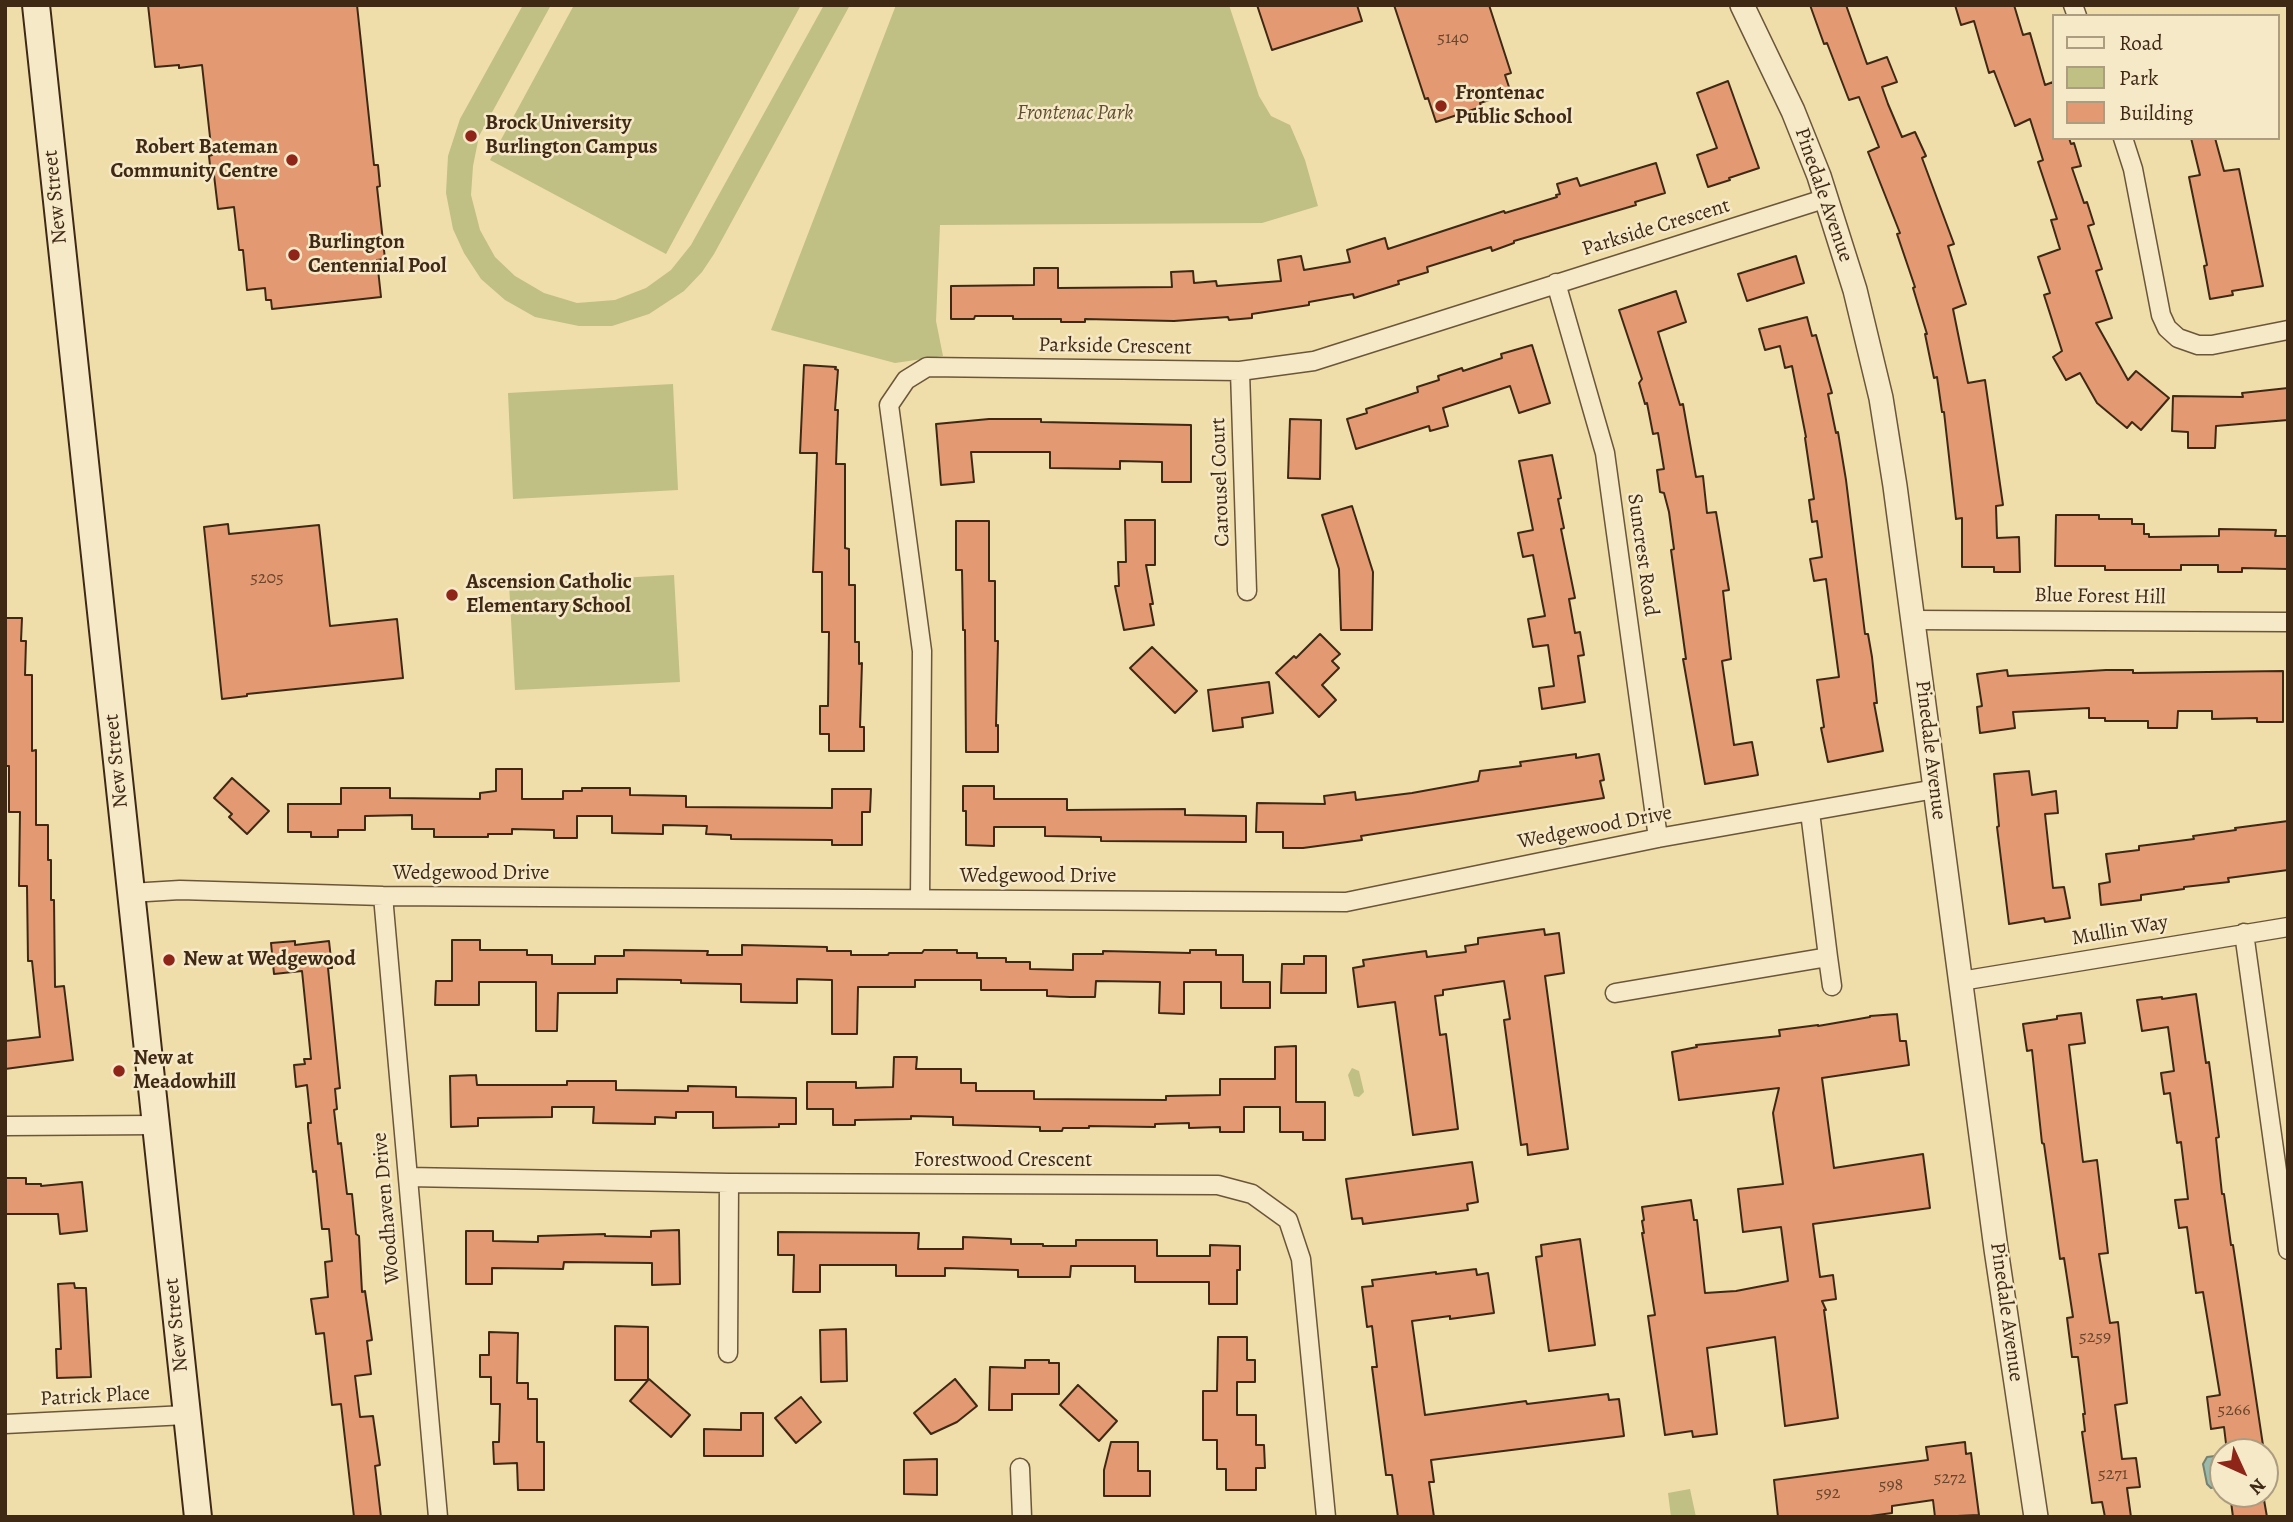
<!DOCTYPE html>
<html>
<head>
<meta charset="utf-8">
<style>
	body { margin:0 }
	#map { position:relative; width:2293px; height:1522px; overflow:hidden; background:#efddaa; font-family:Alegreya,serif }
	canvas { display:block }
	.frame { position:absolute; inset:0; border:7px solid #3f2915; pointer-events:none }
	.legend { position:absolute; left:2052px; top:14px; width:228px; height:126px; box-sizing:border-box; background:#f5e9c8; border:2px solid #ac9c80; margin:0; padding:9px 12px; list-style:none; font-size:21px; color:#3f2915 }
	.legend li { display:flex; align-items:center; gap:14px; height:35px }
	.legend b { width:35px; border:2px solid #ac9c80 }
	.north { position:absolute; left:2209px; top:1438px; width:70px; height:70px; box-sizing:border-box; background:#f5e9c8; border:2px solid #ac9c80; border-radius:50%; rotate:135deg; font-size:19px; font-weight:700; line-height:28px; text-align:center; color:#3f2915 }
	.north::after { content:''; display:block; margin:auto; width:24px; height:32px; background:#8f2418; clip-path:polygon(50% 0,100% 100%,50% 72%,0 100%) }
</style>
</head>
<body>
<div id="map">
<canvas width="2293" height="1522"></canvas>
<div class="frame"></div>
<ul class="legend">
<li><b style="height:9px;background:#f5e9c8"></b>Road</li>
<li><b style="height:19px;background:#c0bf84"></b>Park</li>
<li><b style="height:19px;background:#e39a73"></b>Building</li>
</ul>
<div class="north">N</div>
</div>
<script>
const g = document.querySelector('canvas').getContext('2d');
g.lineJoin = 'round';
function fill(path, color) { g.fillStyle = color; g.fill(path, 'evenodd'); }
const poly = rows => new Path2D(rows.map(r => 'M' + r).join(''));
function stroke(path, color, width, dash) { g.strokeStyle = color; g.lineWidth = width; g.lineCap = dash ? 'butt' : 'round'; g.setLineDash(dash || []); g.stroke(path); }
function write(font, color, halo, rows, align = 'center') {
  g.font = font + ' Alegreya,serif'; g.lineWidth = 5; g.setLineDash([]); g.textBaseline = 'middle'; g.strokeStyle = halo; g.fillStyle = color; for (const [text, x, y, turn = 0] of rows) {
    g.save(); g.translate(x, y); g.rotate((+turn || 0) * Math.PI / 180); g.textAlign = isNaN(turn) ? turn : align; if (halo) g.strokeText(text, 0, 0); g.fillText(text, 0, 0); g.restore();
  }
}
const green = poly([
	[523,5,551,5,479,136,473,166,471,195,480,230,495,257,515,276,544,293,577,303,615,300,646,288,671,270,691,245,824,5,850,5,714,254,702,272,684,291,649,314,612,326,579,326,535,317,505,300,481,279,464,253,453,229,446,193,448,156,460,119],
	[574,5,801,5,666,254,490,160],
	[896,5,1229,5,1259,96,1271,116,1290,125,1305,160,1318,206,1262,223,940,225,936,321,943,356,895,363,771,330],
	[673,384,678,490,513,499,508,393],
	[674,575,680,682,515,690,509,584],
	[1352,1068,1359,1071,1364,1092,1359,1097,1354,1096,1348,1075],
	[1690,1489,1696,1517,1671,1517,1668,1493]
]);
const water = poly([
	[2215,1456,2220,1461,2222,1481,2219,1486,2211,1488,2207,1484,2203,1464,2207,1457,2215,1456]
]);
const building = poly([
	[148,5,357,5,374,165,378,165,380,186,377,187,385,259,377,260,381,297,272,309,271,300,266,300,265,288,247,290,243,250,239,250,234,207,218,209,214,175,211,175,209,156,212,155,202,65,179,68,179,65,155,67,148,5],
	[1257,5,1357,5,1362,21,1272,50,1257,5],
	[1394,5,1489,5,1511,73,1505,75,1511,93,1480,103,1481,107,1436,122,1428,98,1425,99,1394,5],
	[1810,5,1846,5,1867,64,1887,57,1897,82,1882,87,1888,104,1902,137,1915,132,1926,156,1922,158,1954,244,1948,246,1966,304,1953,309,1968,383,1985,380,2003,505,1996,506,1997,538,2019,537,2020,572,1994,572,1994,567,1962,567,1962,518,1956,519,1944,412,1942,412,1937,377,1934,378,1925,334,1927,334,1913,288,1915,287,1897,234,1900,233,1868,152,1879,147,1859,97,1849,100,1827,43,1824,44,1810,5],
	[1955,5,2014,5,2023,35,2030,33,2045,85,2053,82,2053,138,2069,138,2071,144,2074,143,2081,166,2072,168,2084,203,2087,202,2094,224,2088,226,2102,269,2096,271,2112,318,2096,323,2128,380,2136,371,2169,398,2141,430,2132,422,2127,428,2097,403,2080,373,2066,380,2053,357,2062,351,2044,295,2050,293,2038,257,2060,249,2051,220,2057,219,2038,162,2043,160,2030,119,2015,126,1994,71,1989,73,1974,21,1961,25,1955,5],
	[1728,81,1759,168,1729,178,1730,180,1708,187,1697,155,1717,148,1697,93,1728,81],
	[2191,138,2215,138,2224,171,2239,169,2263,286,2232,291,2233,295,2210,299,2204,266,2207,265,2189,177,2200,175,2191,138],
	[1656,163,1665,193,1635,202,1636,205,1514,241,1514,243,1492,251,1491,247,1427,267,1428,272,1398,281,1399,284,1354,298,1353,294,1309,302,1309,305,1252,314,1252,318,1229,320,1228,317,1174,321,1085,319,1085,322,1061,322,1061,319,1013,319,1013,316,975,316,974,319,951,319,951,286,1034,285,1034,268,1058,268,1058,288,1172,287,1171,272,1193,271,1194,283,1216,281,1217,286,1281,281,1278,260,1301,256,1304,270,1350,262,1347,250,1385,238,1388,249,1504,211,1505,213,1557,197,1556,195,1560,194,1557,184,1577,178,1580,186,1656,163],
	[1796,256,1804,283,1747,301,1738,274,1796,256],
	[1676,291,1686,322,1658,332,1680,405,1683,404,1696,477,1703,476,1707,513,1716,512,1729,590,1723,591,1731,659,1722,661,1734,745,1752,742,1758,775,1705,784,1683,659,1686,659,1671,550,1674,549,1669,512,1664,493,1660,492,1657,470,1664,469,1658,433,1653,434,1647,403,1645,404,1639,383,1642,379,1619,310,1676,291],
	[1807,317,1812,336,1816,335,1832,393,1828,394,1836,433,1838,432,1846,480,1865,634,1868,634,1872,657,1877,703,1874,703,1883,751,1828,762,1821,728,1824,727,1817,680,1839,677,1826,579,1814,581,1810,559,1822,557,1817,521,1812,522,1809,500,1814,499,1805,438,1806,437,1792,366,1785,368,1780,346,1765,350,1759,329,1807,317],
	[1532,345,1550,403,1519,413,1510,386,1443,408,1448,426,1430,431,1429,426,1356,449,1347,419,1367,413,1366,409,1418,392,1417,387,1439,380,1438,376,1462,368,1463,371,1502,358,1501,354,1532,345],
	[804,365,836,367,835,369,838,370,835,410,838,410,836,464,845,464,845,548,849,549,849,585,855,585,855,642,859,642,859,664,862,663,860,727,864,727,864,751,829,751,829,734,820,734,820,706,828,706,829,632,822,632,822,572,813,572,817,453,800,453,804,365],
	[2288,388,2288,420,2216,426,2215,448,2188,448,2188,432,2172,431,2173,396,2243,397,2242,393,2288,388],
	[989,419,1041,419,1041,422,1191,425,1191,482,1162,482,1162,462,1120,461,1120,469,1050,468,1050,452,971,452,974,482,941,485,936,424,989,419],
	[1290,419,1321,420,1320,479,1288,478,1290,419],
	[1552,455,1561,498,1558,499,1564,528,1561,529,1575,598,1569,599,1575,633,1580,632,1584,655,1578,656,1585,702,1542,709,1539,688,1554,686,1548,645,1533,647,1528,619,1545,616,1533,555,1523,557,1518,533,1533,530,1519,461,1552,455],
	[1352,506,1373,572,1372,630,1341,630,1339,569,1322,515,1352,506],
	[2056,515,2099,515,2099,519,2132,519,2132,524,2144,524,2144,534,2149,534,2149,537,2219,536,2219,529,2276,530,2275,536,2288,536,2288,569,2242,568,2242,572,2218,572,2218,565,2181,565,2181,570,2105,570,2105,566,2055,566,2056,515],
	[1125,520,1155,520,1155,565,1146,565,1153,604,1150,604,1154,625,1124,630,1115,586,1119,586,1118,562,1126,562,1125,520],
	[956,521,989,521,989,581,995,581,995,641,998,641,996,726,998,725,998,752,966,752,965,630,963,630,962,570,956,570,956,521],
	[228,524,229,534,319,525,330,626,397,619,403,678,247,694,247,696,222,699,204,527,228,524],
	[5,618,22,618,21,641,26,641,25,675,32,675,32,751,36,750,36,825,48,825,48,860,51,860,51,900,54,900,55,987,64,986,73,1060,5,1069,5,1041,40,1037,32,961,28,961,27,886,19,886,20,812,9,812,9,766,5,766,5,618],
	[1320,634,1340,654,1332,661,1339,668,1322,685,1336,700,1319,717,1276,673,1294,656,1296,658,1320,634],
	[1152,647,1197,691,1175,713,1130,668,1152,647],
	[2007,670,2008,676,2106,670,2133,670,2133,673,2283,671,2283,722,2257,722,2257,718,2212,719,2212,711,2178,711,2177,728,2148,728,2148,721,2105,721,2105,718,2089,718,2089,708,2013,712,2015,728,1980,733,1977,707,1982,706,1977,674,2007,670],
	[1269,682,1273,713,1242,718,1243,727,1213,731,1208,690,1269,682],
	[1576,754,1576,758,1599,754,1604,780,1600,781,1604,798,1361,836,1362,840,1303,848,1283,848,1283,832,1256,832,1257,803,1325,804,1324,796,1355,792,1356,800,1412,793,1478,781,1480,771,1521,766,1520,762,1576,754],
	[496,769,522,769,522,799,563,799,563,791,582,791,582,788,630,788,630,795,686,796,686,807,832,808,832,789,871,789,870,812,862,812,862,845,832,845,832,840,731,839,731,835,706,834,707,826,663,825,663,834,612,833,612,816,577,816,577,838,554,838,554,830,512,829,512,834,488,834,488,837,434,837,434,829,412,829,412,815,365,816,365,830,338,830,338,837,311,837,311,832,288,832,288,804,341,804,341,788,390,788,390,798,480,799,480,793,496,791,496,769],
	[2029,771,2032,795,2056,791,2058,813,2045,814,2053,888,2064,887,2070,918,2045,922,2044,918,2009,924,1997,827,1999,826,1994,774,2029,771],
	[232,778,269,811,247,834,229,817,232,814,214,798,232,778],
	[963,786,994,786,994,799,1067,799,1067,810,1185,809,1185,815,1246,816,1246,842,1101,841,1101,837,1045,836,1045,827,994,827,994,846,966,845,966,811,963,811,963,786],
	[2288,821,2288,870,2228,878,2229,882,2184,887,2184,889,2141,895,2141,900,2101,905,2099,884,2110,882,2106,854,2139,850,2139,846,2194,839,2193,836,2236,830,2235,828,2288,821],
	[1544,929,1545,935,1559,933,1564,973,1545,976,1568,1149,1528,1155,1527,1144,1521,1145,1504,1020,1510,1019,1504,981,1443,990,1443,995,1435,996,1440,1035,1446,1034,1458,1129,1413,1135,1395,1002,1358,1007,1353,968,1364,966,1363,960,1404,954,1426,951,1427,957,1466,952,1465,946,1478,944,1478,938,1544,929],
	[452,940,480,940,480,950,527,950,527,955,552,955,552,964,595,964,595,956,624,956,624,950,708,951,707,955,742,955,742,945,827,947,827,951,851,951,851,955,888,955,889,953,922,953,924,950,957,950,957,953,977,953,977,958,1006,958,1006,962,1030,962,1030,969,1073,970,1073,954,1103,954,1103,951,1190,953,1190,950,1216,950,1216,955,1243,955,1243,982,1270,982,1270,1008,1221,1008,1221,982,1184,982,1184,1014,1159,1013,1160,982,1096,981,1095,997,1070,997,1047,996,1047,990,981,990,981,980,915,980,915,987,858,987,857,1034,832,1034,832,980,797,979,797,1003,741,1002,741,984,681,983,681,980,617,979,617,993,558,993,557,1031,536,1031,536,982,479,982,479,1005,435,1005,436,981,452,981,452,940],
	[295,941,295,945,329,941,332,968,328,968,340,1088,335,1089,337,1109,334,1110,338,1144,341,1143,347,1194,352,1194,356,1234,359,1236,362,1292,365,1291,372,1340,367,1341,371,1374,355,1376,360,1417,373,1416,380,1465,375,1466,381,1517,354,1517,341,1404,332,1405,324,1333,316,1334,311,1299,328,1297,325,1262,332,1261,329,1229,322,1229,316,1171,313,1172,308,1128,308,1123,311,1123,307,1085,296,1087,294,1065,305,1064,304,1059,311,1059,302,971,274,974,271,943,295,941],
	[1304,956,1326,956,1326,993,1281,993,1282,964,1304,964,1304,956],
	[2196,994,2206,1063,2209,1062,2219,1137,2216,1138,2222,1194,2224,1194,2231,1245,2233,1245,2264,1452,2227,1452,2224,1427,2211,1429,2207,1397,2220,1395,2203,1292,2196,1293,2187,1227,2179,1228,2175,1200,2188,1199,2181,1142,2177,1143,2170,1093,2164,1094,2161,1073,2174,1071,2168,1027,2142,1031,2137,1000,2162,997,2162,999,2196,994],
	[2081,1013,2085,1043,2069,1045,2083,1162,2097,1160,2108,1253,2099,1254,2110,1323,2118,1322,2127,1403,2115,1405,2122,1459,2136,1458,2140,1487,2127,1488,2131,1517,2105,1517,2102,1502,2092,1503,2082,1432,2085,1431,2083,1414,2085,1414,2078,1357,2072,1357,2067,1318,2073,1317,2064,1258,2060,1259,2044,1144,2042,1143,2032,1050,2027,1051,2023,1024,2057,1019,2057,1016,2081,1013],
	[1897,1014,1900,1041,1906,1041,1909,1065,1822,1078,1834,1168,1923,1154,1930,1208,1813,1224,1820,1277,1833,1275,1836,1299,1822,1301,1826,1310,1824,1310,1838,1418,1785,1426,1775,1337,1707,1348,1717,1434,1693,1437,1692,1431,1665,1435,1648,1316,1655,1315,1642,1233,1644,1233,1642,1221,1644,1220,1642,1207,1691,1200,1694,1220,1697,1220,1705,1293,1736,1291,1788,1281,1781,1227,1743,1232,1738,1189,1783,1184,1773,1113,1779,1088,1679,1100,1672,1052,1697,1047,1696,1045,1780,1036,1779,1030,1818,1025,1818,1026,1870,1017,1870,1016,1897,1014],
	[1296,1046,1296,1102,1325,1102,1325,1140,1303,1140,1303,1132,1280,1132,1280,1107,1244,1107,1244,1132,1220,1132,1220,1127,1189,1128,1189,1123,1155,1124,1155,1127,1089,1126,1089,1128,1063,1128,1062,1131,1040,1131,1040,1127,953,1125,953,1117,911,1116,911,1119,855,1120,855,1125,833,1125,833,1109,807,1109,807,1082,856,1082,856,1088,893,1087,894,1057,917,1057,916,1069,961,1069,961,1083,976,1083,976,1091,1034,1091,1034,1099,1166,1100,1166,1096,1220,1095,1220,1079,1275,1079,1275,1047,1296,1046],
	[476,1075,477,1085,567,1085,567,1081,616,1081,616,1090,688,1091,688,1086,736,1087,736,1097,796,1098,796,1124,779,1124,779,1127,713,1128,713,1112,676,1112,676,1118,655,1117,655,1124,593,1123,594,1107,552,1107,552,1117,478,1118,478,1126,451,1127,450,1076,476,1075],
	[1472,1162,1478,1202,1467,1204,1468,1210,1363,1224,1362,1218,1352,1219,1346,1179,1472,1162],
	[5,1178,26,1178,26,1184,41,1184,41,1186,82,1182,87,1231,60,1234,58,1214,5,1214,5,1178],
	[679,1230,680,1284,652,1285,652,1263,564,1262,563,1269,492,1268,492,1284,466,1284,466,1231,493,1231,493,1241,538,1242,538,1236,605,1234,605,1236,651,1237,651,1231,679,1230],
	[778,1232,919,1233,918,1249,963,1249,963,1237,1011,1239,1011,1244,1043,1244,1043,1246,1076,1246,1076,1240,1157,1240,1157,1256,1210,1256,1210,1245,1240,1246,1240,1270,1237,1270,1237,1304,1209,1304,1209,1282,1135,1282,1135,1266,1071,1266,1070,1277,1018,1277,1018,1270,945,1268,945,1276,896,1276,896,1265,820,1265,820,1292,793,1292,794,1255,778,1255,778,1232],
	[1580,1239,1595,1345,1549,1351,1536,1257,1542,1256,1541,1245,1580,1239],
	[1476,1269,1477,1275,1488,1273,1494,1313,1450,1319,1450,1316,1412,1321,1425,1415,1526,1401,1527,1404,1608,1394,1609,1400,1619,1399,1624,1436,1431,1460,1434,1482,1429,1482,1434,1517,1398,1517,1392,1475,1386,1475,1372,1367,1377,1367,1372,1326,1367,1327,1362,1287,1373,1286,1372,1280,1436,1272,1436,1274,1476,1269],
	[74,1283,75,1288,86,1288,91,1377,57,1378,56,1349,61,1349,58,1284,74,1283],
	[615,1326,648,1327,648,1380,615,1380,615,1326],
	[846,1329,847,1381,821,1382,820,1330,846,1329],
	[489,1332,518,1333,517,1383,528,1383,528,1399,537,1399,537,1442,544,1442,544,1490,518,1490,517,1463,494,1464,493,1442,499,1442,500,1404,491,1404,491,1377,480,1377,480,1355,489,1355,489,1332],
	[1218,1337,1247,1337,1247,1360,1255,1360,1255,1382,1237,1382,1237,1415,1256,1415,1256,1445,1264,1445,1265,1468,1256,1468,1256,1490,1226,1490,1226,1469,1217,1469,1217,1440,1203,1440,1203,1391,1217,1391,1218,1337],
	[1025,1360,1049,1360,1049,1363,1059,1363,1059,1394,1012,1394,1012,1410,989,1410,990,1367,1025,1368,1025,1360],
	[649,1379,690,1415,671,1437,630,1401,649,1379],
	[955,1379,977,1406,957,1422,931,1434,914,1413,955,1379],
	[1078,1385,1117,1421,1099,1441,1060,1405,1078,1385],
	[801,1397,821,1422,796,1443,775,1418,801,1397],
	[741,1413,763,1413,763,1456,704,1456,704,1429,741,1430,741,1413],
	[1111,1442,1138,1442,1138,1471,1150,1471,1150,1496,1104,1496,1104,1470,1111,1442],
	[1965,1442,1966,1454,1971,1453,1979,1515,1935,1517,1933,1500,1892,1506,1892,1513,1863,1517,1778,1517,1774,1480,1928,1460,1926,1447,1965,1442],
	[937,1459,937,1495,904,1494,904,1460,937,1459],
	[2230,1494,2263,1494,2267,1517,2233,1517,2230,1494]
]);
const minor = poly([
	[2073,5,2077,16],
	[2123,138,2133,169,2161,315,2167,328,2178,338,2198,345,2212,345,2288,330],
	[1556,283,1605,453,1658,838],
	[1240,371,1247,591],
	[1913,620,2288,622],
	[130,893,180,890,383,896,1346,902,1658,838,1935,789],
	[383,896,438,1517],
	[920,899,922,651,889,405,906,380,927,367,1240,371,1314,361,1827,198],
	[2244,933,2288,1250],
	[1828,957,1832,986],
	[1961,981,2288,927],
	[1615,993,1828,957,1810,812],
	[5,1126,156,1125],
	[408,1177,729,1183,1218,1185,1252,1194,1288,1220,1301,1259,1326,1517],
	[728,1353,729,1183],
	[5,1424,186,1415],
	[1020,1468,1022,1517]
]);
const tertiary = poly([
	[1742,5,1793,111,1819,176,1855,290,1881,398,1895,486,1996,1249,2036,1517]
]);
const secondary = poly([
	[36,5,198,1517]
]);
const markers = [
	[1441,106,7,"#8f2418"],
	[471,136,7,"#8f2418"],
	[292,160,7,"#8f2418"],
	[294,255,7,"#8f2418"],
	[452,595,7,"#8f2418"],
	[169,960,7,"#8f2418"],
	[119,1071,7,"#8f2418"]
];
const numberNames = [
	["5140",1453,39],
	["5205",267,579],
	["5259",2095,1338],
	["5266",2234,1411],
	["5271",2113,1475],
	["5272",1950,1479],
	["598",1891,1486],
	["592",1828,1494]
];
const poiNames = [
	["Frontenac",1455,94],
	["Public School",1455,118],
	["Brock University",485,124],
	["Burlington Campus",485,148],
	["Robert Bateman",278,148,"right"],
	["Community Centre",278,172,"right"],
	["Burlington",308,243],
	["Centennial Pool",308,267],
	["Ascension Catholic",466,583],
	["Elementary School",466,607],
	["New at Wedgewood",183,960],
	["New at",133,1059],
	["Meadowhill",133,1083]
];
const parkNames = [
	["Frontenac Park",1075,114]
];
const streetNames = [
	["Pinedale Avenue",1823,195,71],
	["New Street",56,197,-96],
	["Parkside Crescent",1656,228,-17],
	["Parkside Crescent",1115,347,1],
	["Carousel Court",1221,482,-92],
	["Suncrest Road",1642,555,82],
	["Blue Forest Hill",2100,597,1],
	["Pinedale Avenue",1930,750,83],
	["New Street",117,761,-96],
	["Wedgewood Drive",1595,828,-11],
	["Wedgewood Drive",471,874],
	["Wedgewood Drive",1038,877],
	["Mullin Way",2120,931,-10],
	["Forestwood Crescent",1003,1161],
	["Woodhaven Drive",387,1208,-95],
	["Pinedale Avenue",2006,1312,82],
	["New Street",177,1325,-96],
	["Patrick Place",95,1397,-3]
];
fill(green, '#c0bf84');
fill(water, '#9abbab');
stroke(water, '#76816f', 2);
fill(building, '#e39a73');
stroke(building, '#3f2915', 2);
stroke(minor, '#6b563a', 21);
stroke(tertiary, '#6b563a', 26);
stroke(secondary, '#3f2915', 30);
stroke(minor, '#f5e9c8', 18);
stroke(tertiary, '#f5e9c8', 23);
stroke(secondary, '#f5e9c8', 26);
for (const [x, y, r, color] of markers) { const dot = new Path2D(); dot.arc(x, y, r, 0, 2 * Math.PI); g.fillStyle = color; g.fill(dot); stroke(dot, '#f5e9c8', 2.5); }
write('18px', '#68452c', null, numberNames);
write('bold 21px', '#3f2915', '#f5e9c8', poiNames, 'left');
write('italic 21px', '#5f4e31', '#f5e9c8', parkNames);
write('21px', '#3f2915', '#f5e9c8', streetNames);
</script>
</body>
</html>
